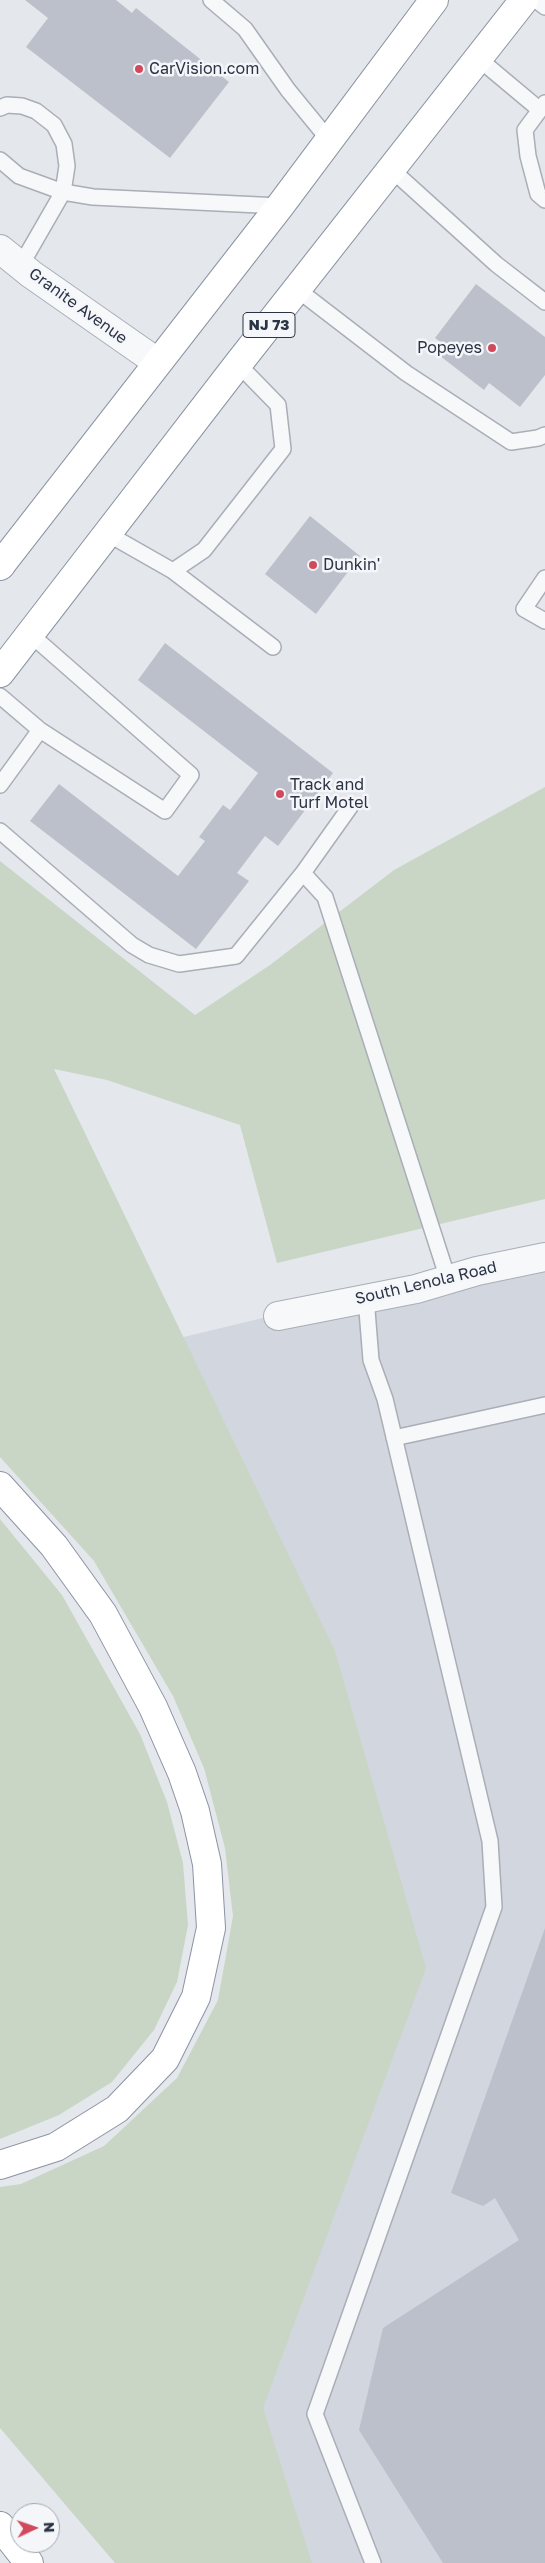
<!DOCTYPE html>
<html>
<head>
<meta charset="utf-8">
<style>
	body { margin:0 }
	#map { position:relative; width:545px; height:2563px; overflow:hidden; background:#e4e7ec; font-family:"Golos Text",sans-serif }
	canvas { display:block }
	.north { position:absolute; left:10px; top:2503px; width:50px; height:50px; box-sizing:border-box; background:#f4f6f9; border:1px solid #a4a8b1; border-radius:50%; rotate:87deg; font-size:14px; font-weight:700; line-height:20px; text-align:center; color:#2b3445 }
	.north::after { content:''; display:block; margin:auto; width:18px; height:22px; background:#d1495b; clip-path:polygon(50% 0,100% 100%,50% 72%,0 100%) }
</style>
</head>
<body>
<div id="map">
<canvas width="545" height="2563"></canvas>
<div class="north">N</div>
</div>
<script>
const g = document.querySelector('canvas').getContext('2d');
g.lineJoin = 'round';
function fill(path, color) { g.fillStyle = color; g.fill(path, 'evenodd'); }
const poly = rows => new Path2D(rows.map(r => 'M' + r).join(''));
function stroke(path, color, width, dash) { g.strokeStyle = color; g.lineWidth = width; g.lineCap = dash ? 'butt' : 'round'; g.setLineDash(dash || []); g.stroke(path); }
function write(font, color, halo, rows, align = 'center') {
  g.font = font + ' "Golos Text",sans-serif'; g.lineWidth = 5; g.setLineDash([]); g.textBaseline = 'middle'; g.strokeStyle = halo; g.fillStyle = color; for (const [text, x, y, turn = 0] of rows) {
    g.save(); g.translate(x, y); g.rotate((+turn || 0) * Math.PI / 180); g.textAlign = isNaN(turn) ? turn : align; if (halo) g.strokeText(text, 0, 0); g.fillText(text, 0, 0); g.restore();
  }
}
const built = poly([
	[545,1250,545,2563,175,2563,304,2083,109,1355]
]);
const green = poly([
	[545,787,545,1199,277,1263,240,1125,107,1080,54,1069,335,1651,426,1968,263,2408,312,2563,115,2563,0,2428,0,2187,21,2184,104,2146,177,2078,218,2000,233,1916,225,1848,204,1768,173,1696,94,1561,0,1457,0,861,195,1015,270,965,394,870],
	[0,1519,62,1595,140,1734,167,1802,183,1863,188,1925,177,1982,154,2030,112,2082,59,2115,0,2139]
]);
const building = poly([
	[25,0,116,0,132,13,136,8,229,82,170,158,26,47,48,18],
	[476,284,545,337,545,375,520,407,489,383,484,390,435,352,442,343,435,338],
	[310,516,360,556,316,614,265,574],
	[165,643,333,773,278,846,265,836,237,873,249,881,196,949,30,821,59,784,178,876,205,841,199,837,223,805,230,810,258,773,138,680],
	[545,1928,545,2563,443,2563,359,2430,383,2328,519,2240,495,2198,483,2206,451,2193]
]);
const service = poly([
	[211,0,245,29,288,90,329,140],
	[536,0,545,7],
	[479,59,540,110],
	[545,103,525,130,528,156,538,194,545,200],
	[0,108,7,105,22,106,36,111,54,125,64,144,67,166,63,192,93,197,280,206],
	[0,160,19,176,63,192,21,265],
	[391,169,496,264,545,302],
	[298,290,406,373,511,442,538,438,545,435],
	[108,534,173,571,273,647],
	[173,571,204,550,283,449,278,405,238,364],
	[545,578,524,609,545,621],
	[0,696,40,730,165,811,191,775,30,634],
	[0,785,40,730],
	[0,831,132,945,149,955,179,964,236,956,303,873,325,897,448,1279],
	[303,873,350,807],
	[366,1298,371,1360,385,1399,490,1841,494,1907,315,2414,373,2563],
	[394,1438,545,1405]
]);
const minor = poly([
	[0,249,31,274,157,362],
	[278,1316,416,1289,477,1271,545,1257]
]);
const trunk = poly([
	[0,566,280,206,434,0],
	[0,673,238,364,524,0]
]);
const motorway = poly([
	[0,565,1,565],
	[0,1486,54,1546,103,1614,153,1707,182,1773,195,1811,207,1864,211,1928,196,1997,165,2059,117,2109,56,2147,0,2165],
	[0,2526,29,2563]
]);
const markers = [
	[139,69,5,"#d1495b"],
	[492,348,5,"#d1495b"],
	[313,565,5,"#d1495b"],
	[280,794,5,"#d1495b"]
];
const shields = [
	[269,325,52]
];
const shieldNames = [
	["NJ 73",269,325]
];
const poiNames = [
	["CarVision.com",149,69],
	["Popeyes",482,348,"right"],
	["Dunkin'",323,565],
	["Track and",290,785],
	["Turf Motel",290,803]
];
const streetNames = [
	["Granite Avenue",78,306,36],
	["South Lenola Road",426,1283,-13]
];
fill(built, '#d2d6de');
fill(green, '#c9d6c5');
fill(building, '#bbc0ca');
stroke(service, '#a9aeb7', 18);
stroke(minor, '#a9aeb7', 30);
stroke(trunk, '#8b94a3', 30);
stroke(motorway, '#8b94a3', 30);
stroke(service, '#f7f8fa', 15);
stroke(minor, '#f7f8fa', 28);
stroke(trunk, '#fff', 28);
stroke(motorway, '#fff', 28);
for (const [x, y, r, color] of markers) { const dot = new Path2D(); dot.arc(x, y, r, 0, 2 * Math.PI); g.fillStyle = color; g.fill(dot); stroke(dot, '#f4f6f9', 2); }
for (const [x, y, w] of shields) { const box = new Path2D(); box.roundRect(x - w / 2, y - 12.5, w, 25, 4); g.fillStyle = '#f4f6f9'; g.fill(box); stroke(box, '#2b3445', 1); }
write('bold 15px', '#2b3445', null, shieldNames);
write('16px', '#2b3445', '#f4f6f9', poiNames, 'left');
write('16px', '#2b3445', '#f4f6f9', streetNames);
</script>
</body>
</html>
